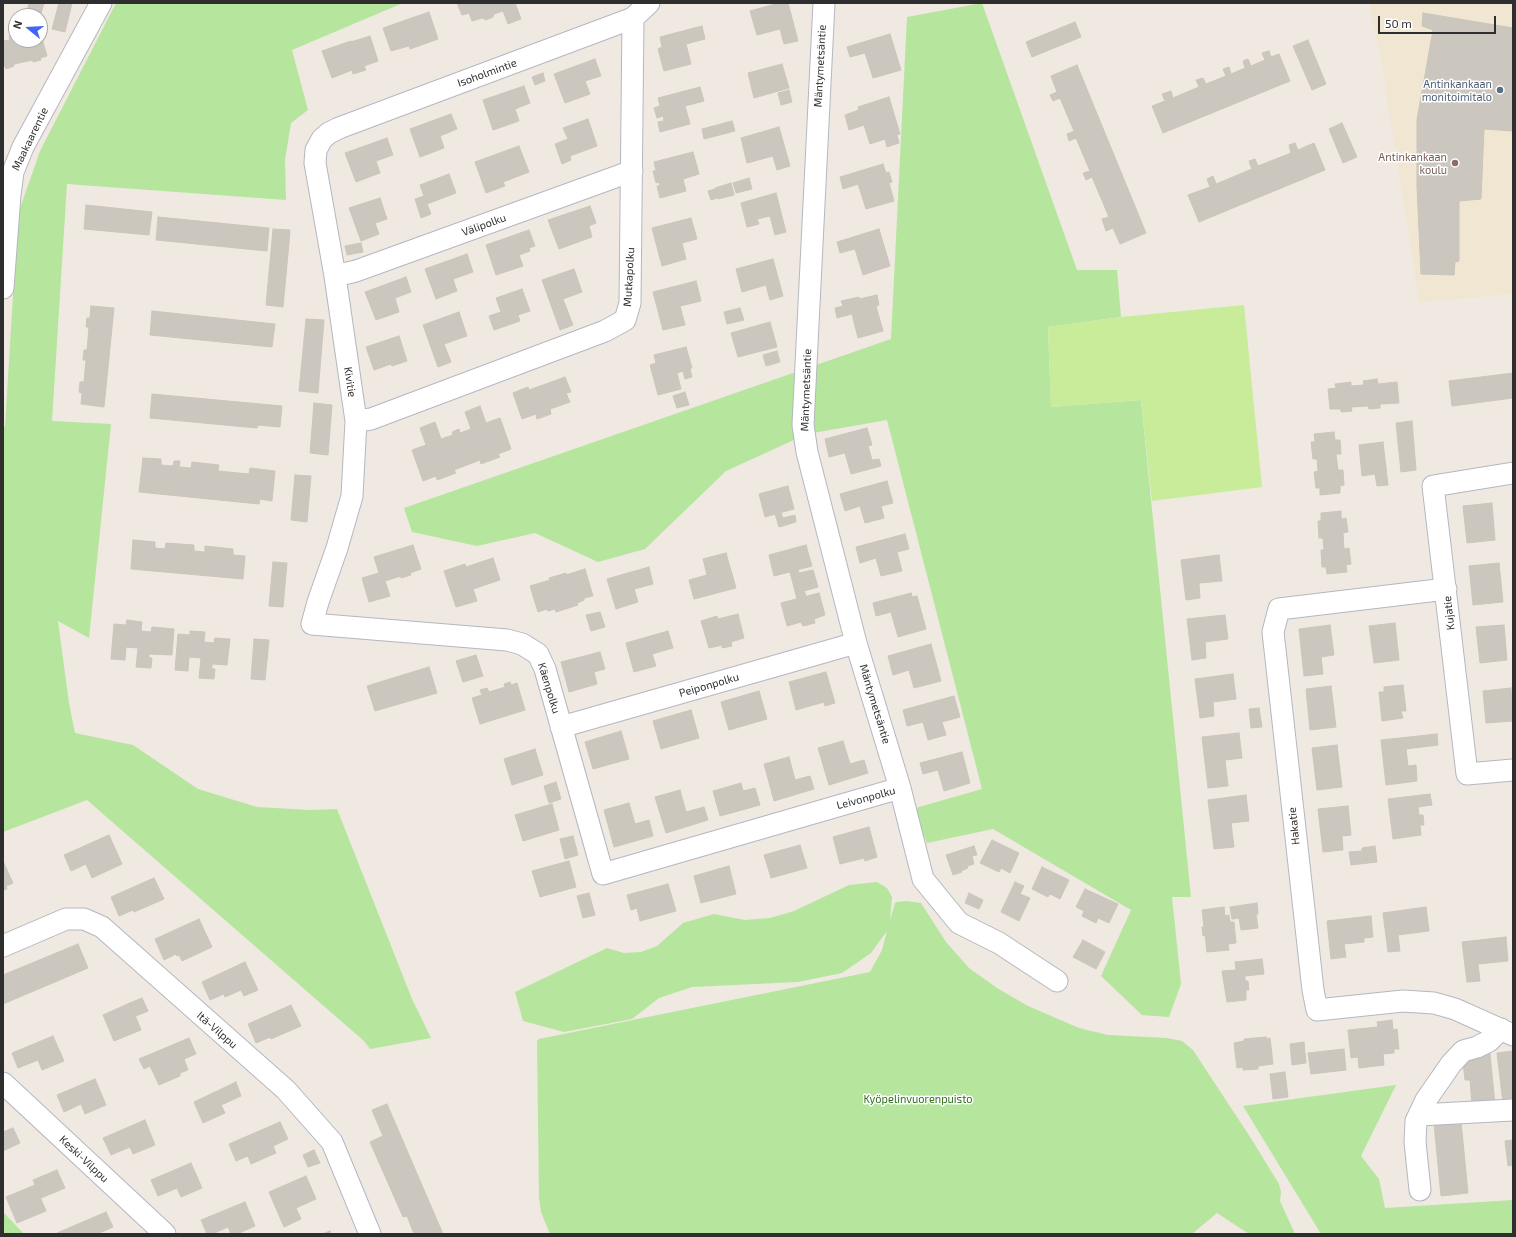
<!DOCTYPE html>
<html>
<head>
<meta charset="utf-8">
<style>
	body { margin:0 }
	#map { position:relative; width:1516px; height:1237px; overflow:hidden; background:#efe9e1; font-family:"Exo 2",sans-serif }
	canvas { display:block }
	.frame { position:absolute; inset:0; border:4px solid #2e2e2e; pointer-events:none }
	.north { position:absolute; left:8px; top:8px; width:40px; height:40px; box-sizing:border-box; background:#fff; border:1px solid #ababab; border-radius:50%; rotate:288deg; font-size:11px; font-weight:700; line-height:16px; text-align:center; color:#2e2e2e }
	.north::after { content:''; display:block; margin:auto; width:14px; height:18px; background:#4264fb; clip-path:polygon(50% 0,100% 100%,50% 72%,0 100%) }
	.scale { position:absolute; left:1378px; top:16px; width:118px; height:18px; box-sizing:border-box; border:2px solid #2e2e2e; border-top:0; padding-left:5px; font-size:12px; line-height:14px; white-space:nowrap; color:#2e2e2e; -webkit-text-stroke:3px #fff; paint-order:stroke }
</style>
</head>
<body>
<div id="map">
<canvas width="1516" height="1237"></canvas>
<div class="frame"></div>
<div class="north">N</div>
<div class="scale">50 m</div>
</div>
<script>
const g = document.querySelector('canvas').getContext('2d');
g.lineJoin = 'round';
function fill(path, color) { g.fillStyle = color; g.fill(path, 'evenodd'); }
const poly = rows => new Path2D(rows.map(r => 'M' + r).join(''));
function stroke(path, color, width, dash) { g.strokeStyle = color; g.lineWidth = width; g.lineCap = dash ? 'butt' : 'round'; g.setLineDash(dash || []); g.stroke(path); }
function write(font, color, halo, rows, align = 'center') {
  g.font = font + ' "Exo 2",sans-serif'; g.lineWidth = 3; g.setLineDash([]); g.textBaseline = 'middle'; g.strokeStyle = halo; g.fillStyle = color; for (const [text, x, y, turn = 0] of rows) {
    g.save(); g.translate(x, y); g.rotate((+turn || 0) * Math.PI / 180); g.textAlign = isNaN(turn) ? turn : align; if (halo) g.strokeText(text, 0, 0); g.fillText(text, 0, 0); g.restore();
  }
}
const education = poly([
	[1369,3,1513,3,1513,294,1418,302,1415,272,1380,54]
]);
const green = poly([
	[116,3,403,3,292,50,308,110,291,123,285,160,286,200,67,184,52,421,111,424,89,638,58,621,69,703,75,733,133,745,198,789,257,807,310,810,337,809,412,999,431,1038,370,1049,364,1041,87,800,3,832,3,427,5,426,18,214,40,151],
	[982,3,1077,270,1117,270,1121,317,1048,327,1051,407,1141,400,1191,897,1172,897,1181,984,1169,1017,1142,1015,1101,976,1131,910,993,829,927,843,912,809,982,789,887,420,807,434,726,471,645,549,598,562,535,533,477,546,412,532,404,508,891,339,907,17],
	[877,882,887,888,892,897,890,920,895,903,897,902,907,901,921,903,946,942,969,968,997,988,1028,1006,1079,1028,1108,1035,1167,1038,1182,1041,1193,1050,1252,1140,1279,1184,1281,1192,1280,1201,1295,1234,1249,1234,1217,1213,1192,1234,550,1234,541,1212,539,1198,537,1041,539,1039,870,972,882,950,887,931,871,953,842,973,798,982,692,987,659,998,632,1019,564,1032,523,1021,515,992,607,948,624,953,641,952,657,946,683,923,714,914,745,920,770,918,794,911,849,885],
	[1396,1085,1361,1156,1379,1179,1385,1208,1513,1200,1513,1234,1321,1234,1243,1106],
	[3,1212,24,1234,3,1234]
]);
const pitch = poly([
	[1244,305,1262,487,1152,501,1141,400,1051,407,1048,327,1121,317]
]);
const building = poly([
	[29,3,44,3,40,17,26,15,29,3],
	[59,3,72,3,65,32,52,29,59,3],
	[457,3,515,3,521,19,508,24,503,11,494,14,493,17,486,20,482,18,472,21,469,13,462,15,457,3],
	[779,3,788,3,798,41,784,44,780,29,757,35,750,11,779,3],
	[429,12,438,39,410,49,409,46,391,51,383,28,429,12],
	[1423,13,1513,28,1513,131,1484,129,1481,199,1459,201,1459,261,1455,262,1454,275,1421,274,1417,186,1417,120,1433,30,1422,26,1423,13],
	[1075,22,1081,37,1032,57,1026,42,1075,22],
	[702,26,705,39,686,44,691,64,664,71,658,49,662,47,660,37,702,26],
	[40,32,47,56,40,58,41,60,33,62,33,60,14,64,14,66,6,69,5,66,3,67,3,41,10,40,9,36,16,34,16,40,40,40,40,32],
	[890,34,901,70,873,78,865,53,850,57,847,47,890,34],
	[370,36,378,61,364,66,366,70,353,74,352,70,332,78,322,51,351,41,351,42,370,36],
	[1308,40,1326,84,1312,90,1293,46,1308,40],
	[1269,51,1271,57,1279,54,1290,81,1163,133,1152,106,1165,101,1162,94,1171,91,1173,98,1199,87,1196,80,1203,78,1206,84,1226,76,1223,69,1229,67,1231,74,1245,68,1243,61,1248,59,1251,66,1265,60,1262,53,1269,51],
	[595,59,601,76,585,81,590,94,565,103,554,74,595,59],
	[782,64,789,88,754,98,748,73,782,64],
	[1077,65,1146,233,1120,244,1113,228,1106,231,1102,219,1109,217,1092,177,1086,180,1083,173,1090,171,1076,138,1069,141,1067,134,1074,131,1060,98,1053,101,1050,95,1057,92,1051,76,1077,65],
	[543,73,545,81,535,85,532,77,543,73],
	[524,86,530,103,515,109,519,121,493,130,483,100,524,86],
	[700,87,704,101,685,106,690,124,660,132,658,122,664,121,663,116,657,118,654,108,660,106,658,98,700,87],
	[789,90,792,102,781,105,778,93,789,90],
	[889,97,900,134,897,135,899,143,887,147,885,139,870,144,864,125,849,130,845,115,859,110,858,107,889,97],
	[451,114,457,129,440,136,444,148,420,157,410,129,451,114],
	[588,119,597,146,570,156,571,160,562,164,555,144,568,139,563,128,588,119],
	[732,121,735,131,704,139,702,129,732,121],
	[1342,123,1357,157,1343,163,1329,129,1342,123],
	[779,127,790,166,777,170,773,156,747,163,741,138,779,127],
	[387,138,393,155,376,161,380,173,356,182,345,153,387,138],
	[1295,143,1298,150,1314,143,1325,170,1199,222,1188,195,1210,187,1207,179,1213,176,1216,184,1252,169,1249,161,1255,159,1258,166,1291,153,1289,145,1295,143],
	[519,146,529,172,503,182,505,186,486,193,475,162,519,146],
	[693,152,699,174,683,179,686,191,660,198,657,186,660,186,659,182,656,183,653,171,656,171,654,162,693,152],
	[883,164,886,173,889,172,892,182,889,183,894,201,866,209,858,184,843,189,840,177,883,164],
	[449,174,456,193,427,204,420,185,449,174],
	[749,178,752,189,736,193,733,183,749,178],
	[731,183,734,195,718,199,715,188,731,183],
	[715,189,717,198,711,200,708,191,715,189],
	[776,193,786,232,775,235,770,216,757,219,759,224,747,227,741,203,776,193],
	[424,196,431,214,421,218,415,199,424,196],
	[380,198,387,219,375,223,379,234,361,241,349,208,380,198],
	[86,205,152,212,149,235,84,229,86,205],
	[590,206,596,223,589,226,592,237,559,249,548,220,590,206],
	[158,217,269,228,267,251,156,240,158,217],
	[691,218,697,239,682,243,686,259,662,266,652,228,691,218],
	[273,229,290,230,289,243,272,241,273,229],
	[879,229,890,266,863,275,855,249,840,253,837,242,879,229],
	[529,230,535,246,529,248,530,251,519,255,523,266,496,275,486,245,529,230],
	[272,241,289,243,283,307,266,305,272,241],
	[361,243,363,252,347,255,345,246,361,243],
	[467,254,473,272,453,279,457,291,436,299,425,269,467,254],
	[773,259,783,296,770,300,766,285,742,292,736,269,773,259],
	[574,269,582,292,563,299,573,325,560,330,542,280,574,269],
	[406,277,411,292,395,298,399,312,376,320,365,292,406,277],
	[696,281,701,301,680,306,685,325,663,330,653,292,696,281],
	[522,289,530,311,518,315,520,321,494,330,489,316,501,312,496,298,522,289],
	[877,295,879,305,876,306,883,331,858,338,852,314,837,318,835,308,843,306,841,301,859,297,859,299,877,295],
	[91,306,114,308,104,407,81,404,82,393,79,392,80,382,84,382,86,360,83,360,84,350,87,350,89,327,86,327,87,318,90,318,91,306],
	[740,308,744,320,727,324,724,312,740,308],
	[152,311,275,324,272,347,150,335,152,311],
	[459,312,467,336,444,344,451,362,438,367,423,325,459,312],
	[306,319,324,320,318,393,299,391,306,319],
	[770,322,777,347,738,357,731,333,770,322],
	[399,336,407,361,392,366,391,364,374,370,366,347,399,336],
	[686,347,692,368,677,373,681,389,658,395,650,365,656,363,654,355,686,347],
	[777,351,780,362,766,366,763,355,777,351],
	[690,369,692,377,685,379,683,371,690,369],
	[1513,373,1513,398,1452,406,1449,381,1513,373],
	[565,377,571,392,566,393,570,402,550,409,551,414,537,419,536,414,522,419,513,393,528,387,529,390,565,377],
	[1377,379,1378,384,1397,382,1399,403,1380,404,1380,408,1369,409,1368,406,1351,407,1352,411,1341,412,1341,409,1330,409,1328,389,1336,388,1335,384,1351,382,1351,386,1364,385,1363,381,1377,379],
	[685,392,689,405,677,408,673,396,685,392],
	[152,394,282,406,280,427,258,425,257,428,150,418,152,394],
	[314,403,332,405,328,455,310,453,314,403],
	[480,406,486,423,500,418,511,449,498,454,500,457,481,464,480,460,454,470,456,473,437,480,436,476,423,481,412,450,426,445,420,428,435,422,441,439,453,435,452,432,459,429,460,433,471,429,465,412,480,406],
	[1412,421,1416,470,1401,472,1396,423,1412,421],
	[867,428,872,445,868,446,872,460,879,459,881,466,851,474,845,453,829,457,825,439,867,428],
	[1334,432,1335,440,1340,440,1341,454,1336,454,1338,470,1343,470,1344,485,1340,486,1340,493,1320,495,1320,488,1316,488,1314,472,1318,471,1317,459,1313,459,1311,442,1315,442,1314,434,1334,432],
	[1383,442,1388,485,1377,486,1375,474,1362,476,1359,445,1383,442],
	[143,458,161,459,161,465,173,466,174,461,180,461,179,467,191,468,192,462,219,465,218,471,249,474,250,468,275,471,272,501,260,499,259,504,139,492,143,458],
	[295,475,311,476,307,522,291,520,295,475],
	[887,481,893,503,881,506,884,518,865,523,860,506,845,511,840,494,887,481],
	[788,486,794,509,765,517,759,494,788,486],
	[1492,503,1495,540,1467,543,1463,506,1492,503],
	[1341,511,1341,519,1346,518,1348,532,1343,533,1344,549,1349,548,1351,564,1346,565,1347,572,1327,574,1326,567,1322,567,1321,550,1324,550,1323,538,1319,538,1318,521,1321,521,1321,513,1341,511],
	[781,513,783,518,795,515,796,522,779,527,775,514,781,513],
	[905,534,909,549,897,552,902,571,881,576,876,558,860,563,856,547,905,534],
	[133,540,155,542,155,548,165,549,166,543,194,545,194,551,205,552,205,546,233,549,233,555,245,556,243,579,131,569,133,540],
	[413,545,421,569,410,573,411,575,401,578,401,576,385,581,390,596,369,602,362,578,379,573,374,557,413,545],
	[806,545,812,566,774,576,769,555,806,545],
	[726,553,736,588,694,599,689,580,707,575,703,559,726,553],
	[1219,555,1222,581,1199,583,1200,598,1186,600,1181,560,1219,555],
	[493,558,500,580,473,589,477,601,456,607,444,571,465,564,466,567,493,558],
	[273,562,287,563,283,607,269,606,273,562],
	[1499,563,1503,602,1473,605,1469,566,1499,563],
	[649,567,653,584,634,589,638,602,616,609,607,579,649,567],
	[585,569,593,596,584,598,584,600,577,603,578,605,556,612,555,609,548,611,547,609,538,612,530,586,550,580,549,578,566,573,566,575,585,569],
	[798,570,799,573,813,570,818,587,804,591,806,596,797,599,790,572,798,570],
	[819,593,825,615,814,619,815,623,803,626,801,622,787,626,781,603,819,593],
	[911,593,912,597,917,596,926,629,898,637,891,612,876,616,873,603,911,593],
	[600,612,605,627,591,631,586,615,600,612],
	[738,614,744,638,731,642,732,646,722,648,722,645,709,648,701,621,717,616,718,619,738,614],
	[1225,615,1228,639,1205,642,1206,658,1192,660,1187,619,1225,615],
	[127,620,142,622,141,631,151,632,152,627,174,629,172,655,149,654,149,658,152,658,151,668,136,667,138,648,126,647,125,660,111,659,114,624,126,625,127,620],
	[1395,623,1399,660,1374,663,1369,626,1395,623],
	[1330,625,1334,655,1321,657,1323,674,1304,676,1299,629,1330,625],
	[1504,625,1507,660,1480,663,1476,627,1504,625],
	[190,631,205,632,204,642,214,643,215,638,230,639,227,665,212,664,212,669,215,669,214,679,199,678,201,658,189,657,188,671,175,670,178,634,190,635,190,631],
	[668,631,673,648,652,654,656,666,634,672,626,643,668,631],
	[254,639,269,640,265,680,251,679,254,639],
	[931,644,941,681,914,688,909,670,893,675,888,656,931,644],
	[600,652,605,669,594,672,597,684,569,692,561,662,600,652],
	[476,655,483,676,463,682,456,661,476,655],
	[429,667,437,693,375,711,367,686,429,667],
	[826,672,835,703,825,706,824,702,796,710,789,682,826,672],
	[1233,674,1236,699,1213,702,1214,716,1200,718,1195,679,1233,674],
	[510,682,511,685,517,683,525,710,480,724,472,698,482,695,480,690,487,688,489,692,505,687,504,684,510,682],
	[1403,685,1406,711,1401,711,1403,718,1382,721,1379,692,1384,692,1384,687,1403,685],
	[1331,686,1336,727,1310,730,1306,689,1331,686],
	[1511,688,1513,721,1486,723,1483,691,1511,688],
	[759,691,767,719,729,730,721,702,759,691],
	[954,696,960,717,942,722,946,735,928,740,923,722,907,726,903,710,954,696],
	[1259,708,1262,727,1251,728,1249,709,1259,708],
	[691,710,699,738,661,749,653,721,691,710],
	[621,731,629,759,593,769,585,742,621,731],
	[1239,733,1242,758,1225,760,1228,786,1208,788,1202,737,1239,733],
	[1437,734,1438,745,1406,749,1408,766,1416,765,1417,781,1386,785,1381,740,1437,734],
	[843,741,850,764,864,760,868,773,829,785,818,748,843,741],
	[1337,745,1342,787,1317,790,1312,748,1337,745],
	[535,749,543,775,512,785,504,759,535,749],
	[962,752,970,783,944,791,938,770,923,774,920,763,962,752],
	[789,757,795,780,810,776,814,789,774,801,764,764,789,757],
	[556,782,561,799,549,803,544,786,556,782],
	[741,783,743,791,755,788,760,805,720,816,713,791,741,783],
	[680,790,686,812,704,807,708,820,666,833,655,797,680,790],
	[1430,794,1432,805,1418,807,1419,815,1423,815,1424,825,1420,825,1421,835,1393,839,1388,799,1430,794],
	[1246,795,1249,821,1231,823,1234,847,1214,849,1208,800,1246,795],
	[629,803,635,824,649,820,653,836,614,847,604,810,629,803],
	[552,804,559,830,523,841,515,815,552,804],
	[1348,806,1351,835,1342,836,1343,850,1323,852,1318,809,1348,806],
	[869,827,877,857,865,861,864,858,840,864,833,837,869,827],
	[109,835,122,864,92,878,86,864,71,871,64,855,109,835],
	[573,836,578,855,565,859,560,839,573,836],
	[992,840,1019,853,1010,873,1001,868,999,872,980,863,992,840],
	[800,845,807,868,771,878,764,855,800,845],
	[974,846,977,855,972,856,974,864,967,866,968,868,961,871,962,872,953,875,946,855,974,846],
	[1375,846,1377,862,1351,865,1349,852,1362,851,1362,848,1375,846],
	[3,861,13,883,6,886,7,889,3,890,3,861],
	[569,861,576,887,540,897,532,871,569,861],
	[729,866,736,894,701,903,694,876,729,866],
	[1042,867,1069,880,1060,899,1050,894,1048,897,1032,889,1042,867],
	[154,878,164,899,134,912,133,910,119,916,111,897,154,878],
	[1015,882,1024,886,1020,894,1030,898,1019,921,1001,912,1015,882],
	[668,884,676,911,640,921,637,908,631,910,627,895,668,884],
	[1085,889,1118,904,1109,923,1098,918,1096,923,1082,916,1084,911,1076,907,1085,889],
	[589,893,595,915,583,918,577,896,589,893],
	[969,893,983,900,979,909,965,903,969,893],
	[1257,903,1258,914,1256,914,1258,928,1241,930,1239,918,1232,919,1230,907,1257,903],
	[1224,907,1225,916,1229,915,1230,922,1234,922,1236,943,1228,944,1229,950,1207,952,1205,935,1203,936,1202,927,1204,927,1202,910,1224,907],
	[1426,907,1429,931,1398,935,1400,951,1388,952,1383,913,1426,907],
	[1371,916,1373,937,1364,938,1364,942,1344,944,1346,957,1331,959,1327,921,1371,916],
	[199,919,212,947,182,961,179,955,177,956,176,954,164,960,155,939,199,919],
	[1506,937,1508,961,1478,964,1480,981,1467,982,1462,942,1506,937],
	[1083,940,1105,952,1096,969,1073,957,1083,940],
	[78,944,88,968,3,1004,3,975,78,944],
	[1262,959,1264,974,1245,976,1245,981,1248,981,1249,990,1246,990,1246,1000,1227,1002,1222,971,1236,970,1235,962,1262,959],
	[245,962,258,990,244,996,241,990,225,997,224,994,210,1000,202,982,245,962],
	[142,998,148,1011,136,1016,130,1003,142,998],
	[130,1003,141,1030,114,1041,103,1015,130,1003],
	[291,1005,301,1026,271,1039,270,1037,256,1043,248,1024,291,1005],
	[1392,1020,1393,1030,1397,1029,1399,1049,1394,1049,1394,1053,1383,1054,1384,1065,1359,1068,1358,1057,1351,1058,1348,1030,1378,1027,1377,1022,1392,1020],
	[53,1036,64,1061,42,1070,38,1060,18,1068,12,1053,53,1036],
	[1266,1037,1266,1039,1270,1038,1273,1064,1258,1066,1258,1069,1243,1070,1243,1067,1237,1068,1234,1043,1244,1041,1244,1039,1266,1037],
	[189,1038,196,1054,184,1059,188,1070,180,1073,180,1076,159,1085,150,1066,144,1069,139,1059,189,1038],
	[1304,1042,1306,1063,1292,1065,1290,1044,1304,1042],
	[1344,1049,1346,1070,1311,1074,1308,1053,1344,1049],
	[1513,1051,1513,1102,1503,1103,1497,1053,1513,1051],
	[1490,1054,1495,1104,1472,1106,1470,1080,1465,1080,1463,1062,1467,1056,1490,1054],
	[1285,1072,1288,1097,1273,1099,1270,1074,1285,1072],
	[95,1079,106,1105,85,1114,81,1104,64,1112,57,1095,95,1079],
	[236,1082,241,1096,221,1105,225,1113,203,1123,194,1102,236,1082],
	[387,1104,443,1234,414,1234,407,1216,403,1217,370,1142,383,1136,372,1110,387,1104],
	[145,1120,155,1145,133,1154,130,1147,111,1155,103,1138,145,1120],
	[1461,1121,1468,1193,1441,1196,1434,1124,1461,1121],
	[280,1122,288,1139,273,1146,276,1153,251,1164,248,1156,236,1161,229,1144,280,1122],
	[13,1128,20,1143,3,1151,3,1132,13,1128],
	[1513,1140,1513,1165,1508,1166,1505,1141,1513,1140],
	[314,1150,320,1163,308,1167,303,1155,314,1150],
	[191,1163,202,1188,181,1197,177,1188,158,1196,151,1180,191,1163],
	[57,1170,65,1188,41,1198,33,1180,57,1170],
	[306,1176,316,1199,296,1208,301,1219,284,1227,269,1192,306,1176],
	[35,1185,46,1211,17,1223,6,1197,35,1185],
	[245,1202,255,1226,237,1234,231,1234,228,1227,212,1234,207,1234,201,1220,245,1202],
	[106,1212,113,1227,97,1234,58,1234,57,1233,106,1212],
	[330,1231,331,1234,322,1234,330,1231]
]);
const minor = poly([
	[649,3,633,18,339,128,329,133,322,139,316,150,315,163,335,276,356,421,352,496,337,548,318,602,312,624,507,640,522,644,538,654,545,669,603,874,900,788,923,879,959,923,999,943,1057,981],
	[824,3,803,425,807,452,856,643,900,788],
	[335,276,356,271,632,171],
	[3,288,10,195,13,172,23,147,101,3],
	[356,421,371,419,605,331,625,320,630,303,633,18],
	[1513,473,1433,486,1467,774,1513,770],
	[1446,589,1279,609,1273,632,1313,990,1317,1010,1403,1001,1434,1003,1455,1009,1513,1035],
	[561,727,856,643],
	[3,946,66,919,84,919,102,927,286,1090,332,1142,370,1234],
	[3,1083,165,1234],
	[1419,1115,1513,1110],
	[1420,1190,1415,1142,1416,1121,1426,1100,1451,1064,1463,1051,1477,1047,1489,1041,1501,1029]
]);
const markers = [
	[1500,90,4,"#5c6f8a"],
	[1455,163,4,"#8d6e63"]
];
const streetNames = [
	["Mäntymetsäntie",820,66,-87],
	["Isoholmintie",487,73,-20],
	["Maakaarentie",30,139,-64],
	["Välipolku",484,225,-20],
	["Mutkapolku",629,277,-87],
	["Kivitie",350,382,81],
	["Mäntymetsäntie",806,390,-88],
	["Kujatie",1449,613,-96],
	["Peiponpolku",709,685,-16],
	["Käenpolku",549,688,73],
	["Mäntymetsäntie",875,704,73],
	["Leivonpolku",866,798,-15],
	["Hakatie",1294,826,-96],
	["Itä-Vilppu",217,1030,41],
	["Keski-Vilppu",84,1159,43]
];
const serviceNames = [
	["Antinkankaan",1492,84],
	["monitoimitalo",1492,97]
];
const educationNames = [
	["Antinkankaan",1447,157],
	["koulu",1447,170]
];
const parkNames = [
	["Kyöpelinvuorenpuisto",918,1099]
];
fill(education, '#f0e6d1');
fill(green, '#b6e59e');
fill(pitch, '#c9ec9a');
fill(building, '#cbc7bf');
stroke(building, '#cbc5ba', 1);
stroke(minor, '#b4b7c1', 23);
stroke(minor, '#fff', 21);
for (const [x, y, r, color] of markers) { const dot = new Path2D(); dot.arc(x, y, r, 0, 2 * Math.PI); g.fillStyle = color; g.fill(dot); stroke(dot, '#fff', 1.5); }
write('11px', '#2e2e2e', '#fff', streetNames);
write('11px', '#4e5e75', '#fff', serviceNames, 'right');
write('11px', '#785e54', '#fff', educationNames, 'right');
write('11px', '#2c6e1b', '#fff', parkNames);
</script>
</body>
</html>
